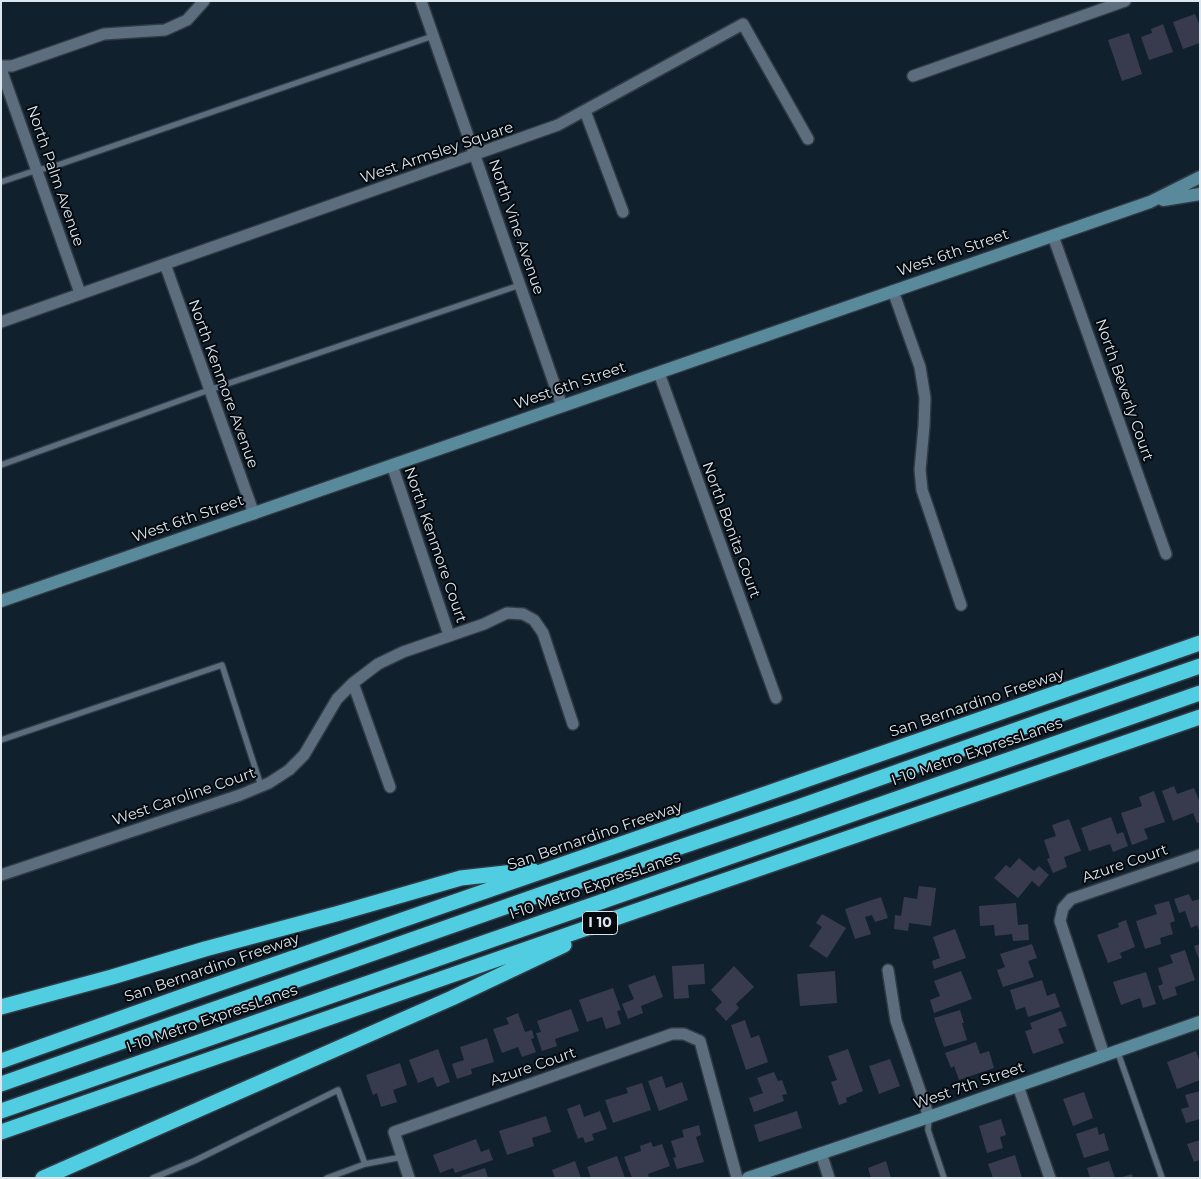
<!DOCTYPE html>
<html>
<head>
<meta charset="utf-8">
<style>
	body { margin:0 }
	#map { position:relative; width:1201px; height:1179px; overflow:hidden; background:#10202d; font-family:Montserrat,sans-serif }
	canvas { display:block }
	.frame { position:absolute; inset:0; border:2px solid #dce6ef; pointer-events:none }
</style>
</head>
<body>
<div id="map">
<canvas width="1201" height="1179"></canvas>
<div class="frame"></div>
</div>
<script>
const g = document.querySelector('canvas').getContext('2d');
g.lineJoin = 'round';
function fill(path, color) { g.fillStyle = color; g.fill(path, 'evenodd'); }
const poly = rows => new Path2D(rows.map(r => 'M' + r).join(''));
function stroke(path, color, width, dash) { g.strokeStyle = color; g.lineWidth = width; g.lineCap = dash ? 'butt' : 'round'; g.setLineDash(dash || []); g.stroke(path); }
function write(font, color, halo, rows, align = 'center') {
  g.font = font + ' Montserrat,sans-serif'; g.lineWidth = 4; g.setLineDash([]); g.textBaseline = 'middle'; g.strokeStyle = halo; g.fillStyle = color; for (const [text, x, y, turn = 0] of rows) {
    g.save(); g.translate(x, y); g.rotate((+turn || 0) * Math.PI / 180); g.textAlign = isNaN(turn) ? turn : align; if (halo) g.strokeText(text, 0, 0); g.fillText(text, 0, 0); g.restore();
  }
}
const building = poly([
	[1195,14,1200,26,1200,43,1183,49,1173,22],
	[1163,24,1173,52,1149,60,1141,37,1152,33,1151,29],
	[1129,33,1142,74,1122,81,1108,40],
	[1174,786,1177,794,1194,788,1200,803,1200,822,1197,823,1193,813,1173,821,1162,791],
	[1154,791,1165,822,1144,829,1148,839,1132,845,1121,813,1142,806,1139,797],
	[1111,817,1117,834,1123,832,1128,846,1113,852,1110,844,1089,851,1081,828],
	[1069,819,1081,851,1064,857,1067,867,1053,873,1047,859,1050,858,1044,840,1056,836,1052,825],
	[1019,858,1034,871,1039,866,1049,875,1039,887,1032,881,1018,898,994,878,1006,865,1010,868],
	[919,886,936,888,931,926,909,923,908,931,894,929,895,915,901,916,904,897,917,899],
	[1189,894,1192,901,1200,899,1200,933,1197,925,1191,928,1185,911,1179,913,1174,899],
	[881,897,888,918,875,922,872,915,865,917,871,934,855,939,845,909],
	[1169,901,1175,921,1170,923,1173,934,1160,938,1161,944,1145,949,1136,921,1157,914,1154,905],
	[1016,903,1018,925,1028,924,1029,940,1013,941,1012,934,995,936,994,925,980,926,979,906],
	[822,914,846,928,827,958,809,946,822,927,816,923],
	[1126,920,1135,947,1120,953,1122,958,1108,963,1097,935,1119,927,1118,923],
	[955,929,966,958,934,969,932,961,940,958,933,937],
	[1032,944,1037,958,1028,961,1034,977,1003,987,997,970,1005,967,1000,954],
	[1200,944,1200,962,1194,946],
	[1185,950,1195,980,1175,987,1177,995,1163,1000,1158,986,1163,984,1158,968,1173,963,1170,955],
	[704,964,705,984,688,985,689,998,674,999,672,966],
	[734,966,754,987,736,1004,739,1008,726,1021,715,1009,722,1002,711,990],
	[835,971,837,1003,800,1006,797,974],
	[961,971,972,999,934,1013,930,1000,940,996,934,981],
	[1146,972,1156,1004,1143,1008,1140,998,1121,1005,1113,982],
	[655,975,663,997,641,1006,643,1013,628,1019,622,1004,634,999,628,985],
	[1042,980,1047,996,1055,993,1060,1007,1028,1017,1025,1007,1016,1010,1010,990],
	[613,988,621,1010,617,1011,621,1024,606,1029,602,1017,587,1022,579,1000],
	[571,1009,579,1031,555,1039,557,1046,542,1051,536,1033,541,1032,537,1021],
	[960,1010,964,1023,962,1023,967,1040,944,1047,934,1018],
	[1061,1011,1067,1026,1058,1029,1064,1043,1033,1054,1025,1031,1032,1029,1030,1023],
	[518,1013,525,1032,532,1030,534,1038,531,1039,536,1052,522,1057,518,1047,502,1053,493,1029,509,1024,506,1018],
	[745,1020,751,1038,759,1035,768,1062,746,1070,731,1025],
	[487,1038,494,1062,471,1069,472,1074,457,1079,452,1064,464,1060,460,1047],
	[976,1042,980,1054,989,1051,994,1068,959,1080,954,1066,951,1068,945,1053],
	[438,1049,450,1082,437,1087,433,1077,418,1083,409,1060],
	[848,1049,863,1091,846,1098,847,1102,839,1105,831,1082,837,1080,828,1056],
	[1196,1051,1200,1063,1200,1080,1177,1089,1167,1062],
	[890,1059,900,1086,879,1094,869,1066],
	[400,1063,407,1085,393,1090,397,1102,381,1107,377,1093,373,1095,366,1075],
	[774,1072,778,1081,782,1080,787,1094,782,1095,784,1101,754,1112,749,1098,763,1093,757,1078],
	[662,1076,666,1088,682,1082,688,1100,659,1111,648,1081],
	[642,1083,651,1110,613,1123,605,1100,628,1093,626,1088],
	[1200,1091,1200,1119,1186,1123,1181,1109,1189,1107,1185,1095],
	[1084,1092,1093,1118,1073,1126,1063,1099],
	[580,1104,584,1117,600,1111,607,1129,592,1134,594,1140,585,1143,583,1137,578,1139,567,1109],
	[797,1111,802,1128,759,1142,754,1125],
	[546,1116,551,1132,532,1138,534,1146,507,1155,499,1131],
	[1001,1119,1006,1135,1000,1137,1003,1148,987,1153,979,1126],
	[699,1125,701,1135,696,1137,704,1162,677,1169,673,1158,676,1157,671,1141,684,1137,682,1130],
	[1097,1127,1099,1135,1104,1133,1109,1150,1084,1158,1076,1134],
	[476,1139,481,1152,489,1149,493,1160,455,1173,453,1168,440,1173,433,1155],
	[1200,1140,1200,1160,1194,1162,1187,1144],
	[651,1142,653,1147,662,1144,670,1166,648,1174,649,1178,632,1178,624,1157,641,1151,640,1146],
	[1015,1155,1022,1178,993,1178,988,1164],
	[617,1156,625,1178,591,1178,587,1167],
	[575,1161,581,1178,555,1178,552,1170],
	[886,1161,891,1178,871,1178,868,1168],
	[1109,1161,1115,1178,1090,1178,1087,1168],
	[485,1168,488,1178,462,1178,461,1176],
	[1132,1174,1133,1178,1122,1178,1122,1177]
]);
const lane = poly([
	[1,182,37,170,52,167,433,36],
	[1,465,209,390,520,285],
	[1,740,222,665,261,786],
	[1117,1050,1162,1178],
	[929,1118,928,1130,944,1178],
	[153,1178,194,1161,338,1090,365,1164],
	[327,1178,365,1164,402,1157]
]);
const street = poly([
	[421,1,562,406],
	[1,66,12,66,104,34,165,30,187,20,204,1],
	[1,69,80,293],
	[913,76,1125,1],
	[585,111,623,212],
	[1053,236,1166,554],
	[165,264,254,514],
	[893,291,920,367,925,398,924,426,920,470,922,490,961,605],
	[1,322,558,125,743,24,808,139],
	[659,373,776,698],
	[392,465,449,635],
	[353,683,390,787],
	[1,875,240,795,269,783,289,770,304,755,337,699,353,683,378,664,403,652,484,624,507,613,523,614,534,620,543,633,573,724],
	[888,970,896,1021,929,1117],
	[1104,1055,1060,921,1063,908,1071,899,1200,855],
	[1018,1086,1050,1178],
	[821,1153,829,1178],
	[409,1178,394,1132,672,1034,684,1034,700,1041,737,1178]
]);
const secondary = poly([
	[1163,200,1200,194],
	[1,601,1150,202,1200,177],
	[748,1178,929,1117,1200,1022]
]);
const highway = poly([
	[1,1007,112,977,205,949,336,914,461,878,532,870],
	[1,1061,189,994,1200,643],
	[1,1084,542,894,798,807,1044,720,1200,666],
	[1,1111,1200,693],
	[1,1132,633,912,1200,717],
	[43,1178,452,998,564,945]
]);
const shields = [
	[600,923,35]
];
const shieldNames = [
	["I 10",600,923]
];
const streetNames = [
	["West Armsley Square",437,153,-19],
	["North Palm Avenue",55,176,71],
	["North Vine Avenue",516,227,71],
	["West 6th Street",953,253,-19],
	["North Kenmore Avenue",223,384,70],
	["West 6th Street",570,386,-19],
	["North Beverly Court",1124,390,71],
	["West 6th Street",188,519,-19],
	["North Bonita Court",731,530,70],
	["North Kenmore Court",435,545,71],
	["San Bernardino Freeway",977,703,-19],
	["I-10 Metro ExpressLanes",977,752,-19],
	["West Caroline Court",184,797,-19],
	["San Bernardino Freeway",595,836,-19],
	["Azure Court",1125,864,-19],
	["I-10 Metro ExpressLanes",595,886,-19],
	["San Bernardino Freeway",212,968,-19],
	["I-10 Metro ExpressLanes",212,1019,-19],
	["Azure Court",533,1067,-19],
	["West 7th Street",969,1086,-19]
];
fill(building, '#383b4e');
stroke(lane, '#303a44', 8);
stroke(street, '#303a44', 14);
stroke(secondary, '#303a44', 15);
stroke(highway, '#303a44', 18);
stroke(lane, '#5c6e7e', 5.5);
stroke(street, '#5c6e7e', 11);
stroke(secondary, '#588a9c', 12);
stroke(highway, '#50cde1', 15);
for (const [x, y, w] of shields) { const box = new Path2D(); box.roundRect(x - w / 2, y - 11.5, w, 23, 4); g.fillStyle = '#04090e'; g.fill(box); stroke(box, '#dce6ef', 1); }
write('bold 14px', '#dce6ef', null, shieldNames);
write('15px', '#dce6ef', '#04090e', streetNames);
</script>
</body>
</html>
